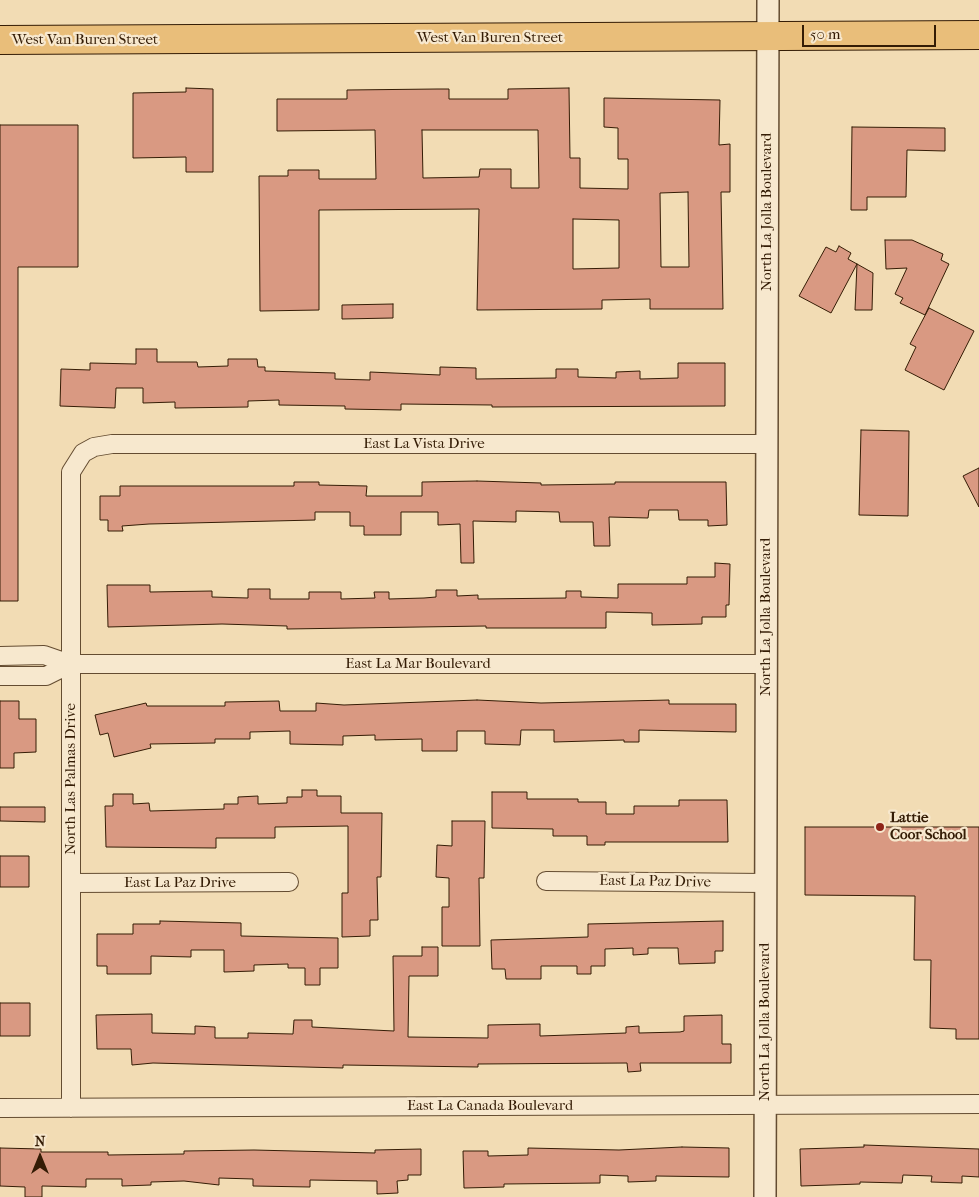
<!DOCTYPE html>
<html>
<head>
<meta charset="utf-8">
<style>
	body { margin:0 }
	#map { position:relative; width:979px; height:1197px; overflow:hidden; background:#f2dcb4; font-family:"IM FELL French Canon",serif }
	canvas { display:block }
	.north { position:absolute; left:15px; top:1132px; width:50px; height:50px; -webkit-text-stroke:4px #f7e8ce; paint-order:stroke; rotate:0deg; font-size:14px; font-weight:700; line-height:20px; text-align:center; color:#341c05 }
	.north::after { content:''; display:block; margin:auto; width:18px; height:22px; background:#341c05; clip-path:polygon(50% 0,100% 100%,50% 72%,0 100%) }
	.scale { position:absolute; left:802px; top:25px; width:134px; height:22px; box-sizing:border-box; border:2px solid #341c05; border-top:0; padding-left:6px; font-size:15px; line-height:18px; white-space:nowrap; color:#341c05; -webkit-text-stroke:4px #f7e8ce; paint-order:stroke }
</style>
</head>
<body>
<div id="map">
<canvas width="979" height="1197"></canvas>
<div class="north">N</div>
<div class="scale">50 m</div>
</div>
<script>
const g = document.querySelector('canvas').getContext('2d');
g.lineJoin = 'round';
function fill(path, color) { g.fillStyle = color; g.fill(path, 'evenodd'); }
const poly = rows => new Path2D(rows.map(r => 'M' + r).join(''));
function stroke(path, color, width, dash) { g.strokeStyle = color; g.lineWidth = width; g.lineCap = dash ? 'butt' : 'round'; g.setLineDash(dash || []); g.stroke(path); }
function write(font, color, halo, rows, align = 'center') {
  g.font = font + ' "IM FELL French Canon",serif'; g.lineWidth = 4.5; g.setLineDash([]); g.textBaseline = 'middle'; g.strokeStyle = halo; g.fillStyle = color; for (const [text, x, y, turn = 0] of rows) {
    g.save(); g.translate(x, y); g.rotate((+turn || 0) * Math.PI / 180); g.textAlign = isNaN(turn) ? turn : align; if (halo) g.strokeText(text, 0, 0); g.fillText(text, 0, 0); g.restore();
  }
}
const building = poly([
	[186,88,213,89,213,172,186,172,186,157,133,158,133,93,186,92,186,88],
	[569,88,570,158,580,158,580,188,628,189,628,159,618,159,618,128,604,127,604,98,720,100,719,145,730,144,730,192,721,192,723,309,650,309,650,299,602,300,602,309,477,310,479,209,319,210,319,310,260,311,259,176,288,176,288,170,319,170,319,179,376,179,375,130,277,131,277,99,347,99,347,90,437,89,449,89,449,99,508,99,508,89,569,88],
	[422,130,538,130,539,188,511,188,511,169,480,169,479,177,423,178,422,130],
	[688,192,689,267,661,267,660,193,688,192],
	[573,219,619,220,619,268,573,269,573,219],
	[0,125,78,125,78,267,18,267,18,601,0,601,0,125],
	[852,127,945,128,945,151,907,150,906,197,867,197,867,210,851,210,852,127],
	[885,240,912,240,943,254,941,260,949,264,925,315,900,303,903,298,895,294,907,268,886,269,885,240],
	[839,246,851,253,848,259,857,264,831,313,799,296,826,247,836,252,839,246],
	[857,264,873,273,872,310,855,310,857,264],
	[393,304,393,318,342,319,342,305,393,304],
	[929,308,974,331,944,390,905,370,916,347,910,344,929,308],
	[136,349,157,349,157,362,197,362,198,367,228,366,228,359,257,359,258,367,265,367,265,371,335,373,335,379,370,380,370,372,440,375,440,367,476,368,476,379,556,378,556,369,578,369,578,377,616,378,616,372,640,371,640,379,678,378,678,363,725,363,725,406,492,407,492,405,401,404,401,410,345,409,345,406,279,405,279,400,248,401,248,407,175,408,175,402,143,403,143,388,116,388,115,408,60,406,61,369,90,370,90,363,136,364,136,349],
	[861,430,909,431,908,516,859,515,861,430],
	[979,468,979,507,963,476,979,468],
	[477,481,541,483,541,485,615,484,615,482,726,482,727,525,708,526,708,520,679,520,678,510,649,510,648,518,609,517,610,546,594,546,593,522,560,522,559,512,516,511,516,522,473,521,474,563,461,563,460,524,438,525,438,512,401,512,401,535,364,535,364,526,350,526,350,512,315,512,315,520,149,524,122,526,123,531,108,531,108,520,100,520,100,496,120,496,120,486,294,486,294,482,319,482,319,485,367,486,366,496,422,496,422,482,477,481],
	[715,563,730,564,729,605,726,605,726,617,702,617,702,624,652,625,652,613,606,612,606,628,486,628,486,626,287,629,287,626,222,624,108,627,107,585,150,585,150,592,212,591,212,597,248,598,248,589,270,589,270,599,309,599,309,592,341,592,341,599,375,598,374,592,389,592,389,599,424,598,436,597,436,590,457,590,457,596,478,595,478,599,566,598,566,591,581,591,581,597,618,598,618,584,687,584,687,577,715,577,715,563],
	[477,700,541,703,669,700,669,704,736,704,736,732,639,730,639,742,624,742,624,740,554,742,554,730,521,730,520,745,485,744,485,731,457,731,457,751,422,751,422,739,375,740,375,735,343,736,343,745,290,744,290,731,250,732,250,739,215,739,215,743,150,744,151,748,114,757,108,733,100,735,95,715,146,703,147,706,225,706,225,702,279,701,280,711,316,711,316,703,344,705,477,700],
	[0,701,19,701,19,719,36,719,36,752,14,753,14,768,0,768,0,701],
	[302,790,317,790,317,796,341,796,341,813,382,813,381,877,377,877,378,920,370,920,370,936,342,937,342,893,348,893,348,826,275,827,275,838,216,838,216,848,106,847,105,806,113,806,113,794,133,794,133,804,149,803,150,811,224,809,224,804,238,804,238,797,258,796,258,804,287,803,287,797,302,797,302,790],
	[492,792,527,792,527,799,578,799,578,802,606,802,606,814,634,814,634,806,679,806,679,800,727,800,728,842,605,842,605,845,587,845,587,836,553,836,553,829,492,828,492,792],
	[0,807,45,807,45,822,0,821,0,807],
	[452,821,485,821,484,878,479,878,480,946,442,946,442,907,449,907,449,878,436,877,437,845,452,846,452,821],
	[805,827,979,827,979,1039,956,1039,956,1029,930,1028,931,960,914,960,915,896,805,895,805,827],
	[0,856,29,856,29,887,0,887,0,856],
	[160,921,241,923,241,936,338,938,338,968,320,968,320,985,305,985,305,968,288,968,288,964,254,965,254,971,224,972,224,950,191,950,191,957,151,956,151,974,107,974,107,966,97,966,97,934,133,934,133,924,160,924,160,921],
	[723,921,723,951,715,951,715,963,679,964,678,948,648,948,648,954,633,955,633,948,605,949,605,966,591,966,591,974,577,974,577,966,541,966,541,979,506,979,505,969,492,969,491,940,588,937,588,924,723,921],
	[422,947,438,947,438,976,409,976,408,1037,488,1038,488,1025,540,1024,540,1036,626,1033,626,1027,639,1026,639,1033,680,1032,684,1031,684,1016,722,1015,722,1044,731,1044,731,1063,640,1063,641,1071,628,1072,627,1063,478,1064,478,1067,343,1065,343,1068,153,1063,132,1065,131,1049,97,1049,96,1015,152,1014,152,1033,195,1034,195,1026,215,1027,215,1038,248,1038,248,1033,293,1034,294,1020,312,1020,312,1027,394,1031,393,956,422,956,422,947],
	[0,1003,30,1003,30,1036,0,1036,0,1003],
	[864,1145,979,1149,979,1177,962,1176,962,1183,931,1182,932,1176,903,1175,902,1183,860,1182,860,1184,801,1186,800,1149,864,1147,864,1145],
	[682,1147,729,1148,729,1177,656,1176,656,1181,628,1182,628,1176,600,1175,600,1183,504,1184,504,1187,464,1188,463,1151,488,1151,488,1156,528,1155,528,1148,619,1150,682,1147],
	[0,1148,41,1149,41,1152,108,1152,108,1155,184,1154,184,1151,254,1150,375,1153,375,1150,421,1149,421,1175,408,1175,408,1180,397,1181,398,1193,377,1194,377,1181,310,1180,310,1187,253,1186,253,1179,219,1178,219,1185,184,1181,151,1182,151,1185,122,1186,122,1179,86,1179,86,1187,42,1186,42,1197,25,1197,25,1187,0,1186,0,1148]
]);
const minor = poly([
	[0,656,44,655,70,664,766,664],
	[0,676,46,676,70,664],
	[546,881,765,883],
	[72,883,289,882],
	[0,1108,979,1104],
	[71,1108,71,472,83,453,94,447,112,444,767,444]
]);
const tertiary = poly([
	[765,1197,768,0]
]);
const primary = poly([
	[0,40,979,35]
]);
const markers = [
	[880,827,5,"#8f2418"]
];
const streetNames = [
	["West Van Buren Street",490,38],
	["West Van Buren Street",85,40],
	["North La Jolla Boulevard",767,212,-90],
	["East La Vista Drive",424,444],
	["North La Jolla Boulevard",766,617,-90],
	["East La Mar Boulevard",418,664],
	["North Las Palmas Drive",71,779,-90],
	["East La Paz Drive",655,882,1],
	["East La Paz Drive",180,883],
	["North La Jolla Boulevard",765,1022,-90],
	["East La Canada Boulevard",490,1106]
];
const poiNames = [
	["Lattie",890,818],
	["Coor School",890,835]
];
fill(building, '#d99982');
stroke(building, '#341c05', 1);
stroke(minor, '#644c31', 20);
stroke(tertiary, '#644c31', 24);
stroke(primary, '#341c05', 30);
stroke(minor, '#f7e8ce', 18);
stroke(tertiary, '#f7e8ce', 21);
stroke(primary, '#e9be7a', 28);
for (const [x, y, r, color] of markers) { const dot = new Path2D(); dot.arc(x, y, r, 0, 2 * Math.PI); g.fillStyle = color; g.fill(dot); stroke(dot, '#f7e8ce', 2); }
write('15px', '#341c05', '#f7e8ce', streetNames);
write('bold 15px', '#341c05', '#f7e8ce', poiNames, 'left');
</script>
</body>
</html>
